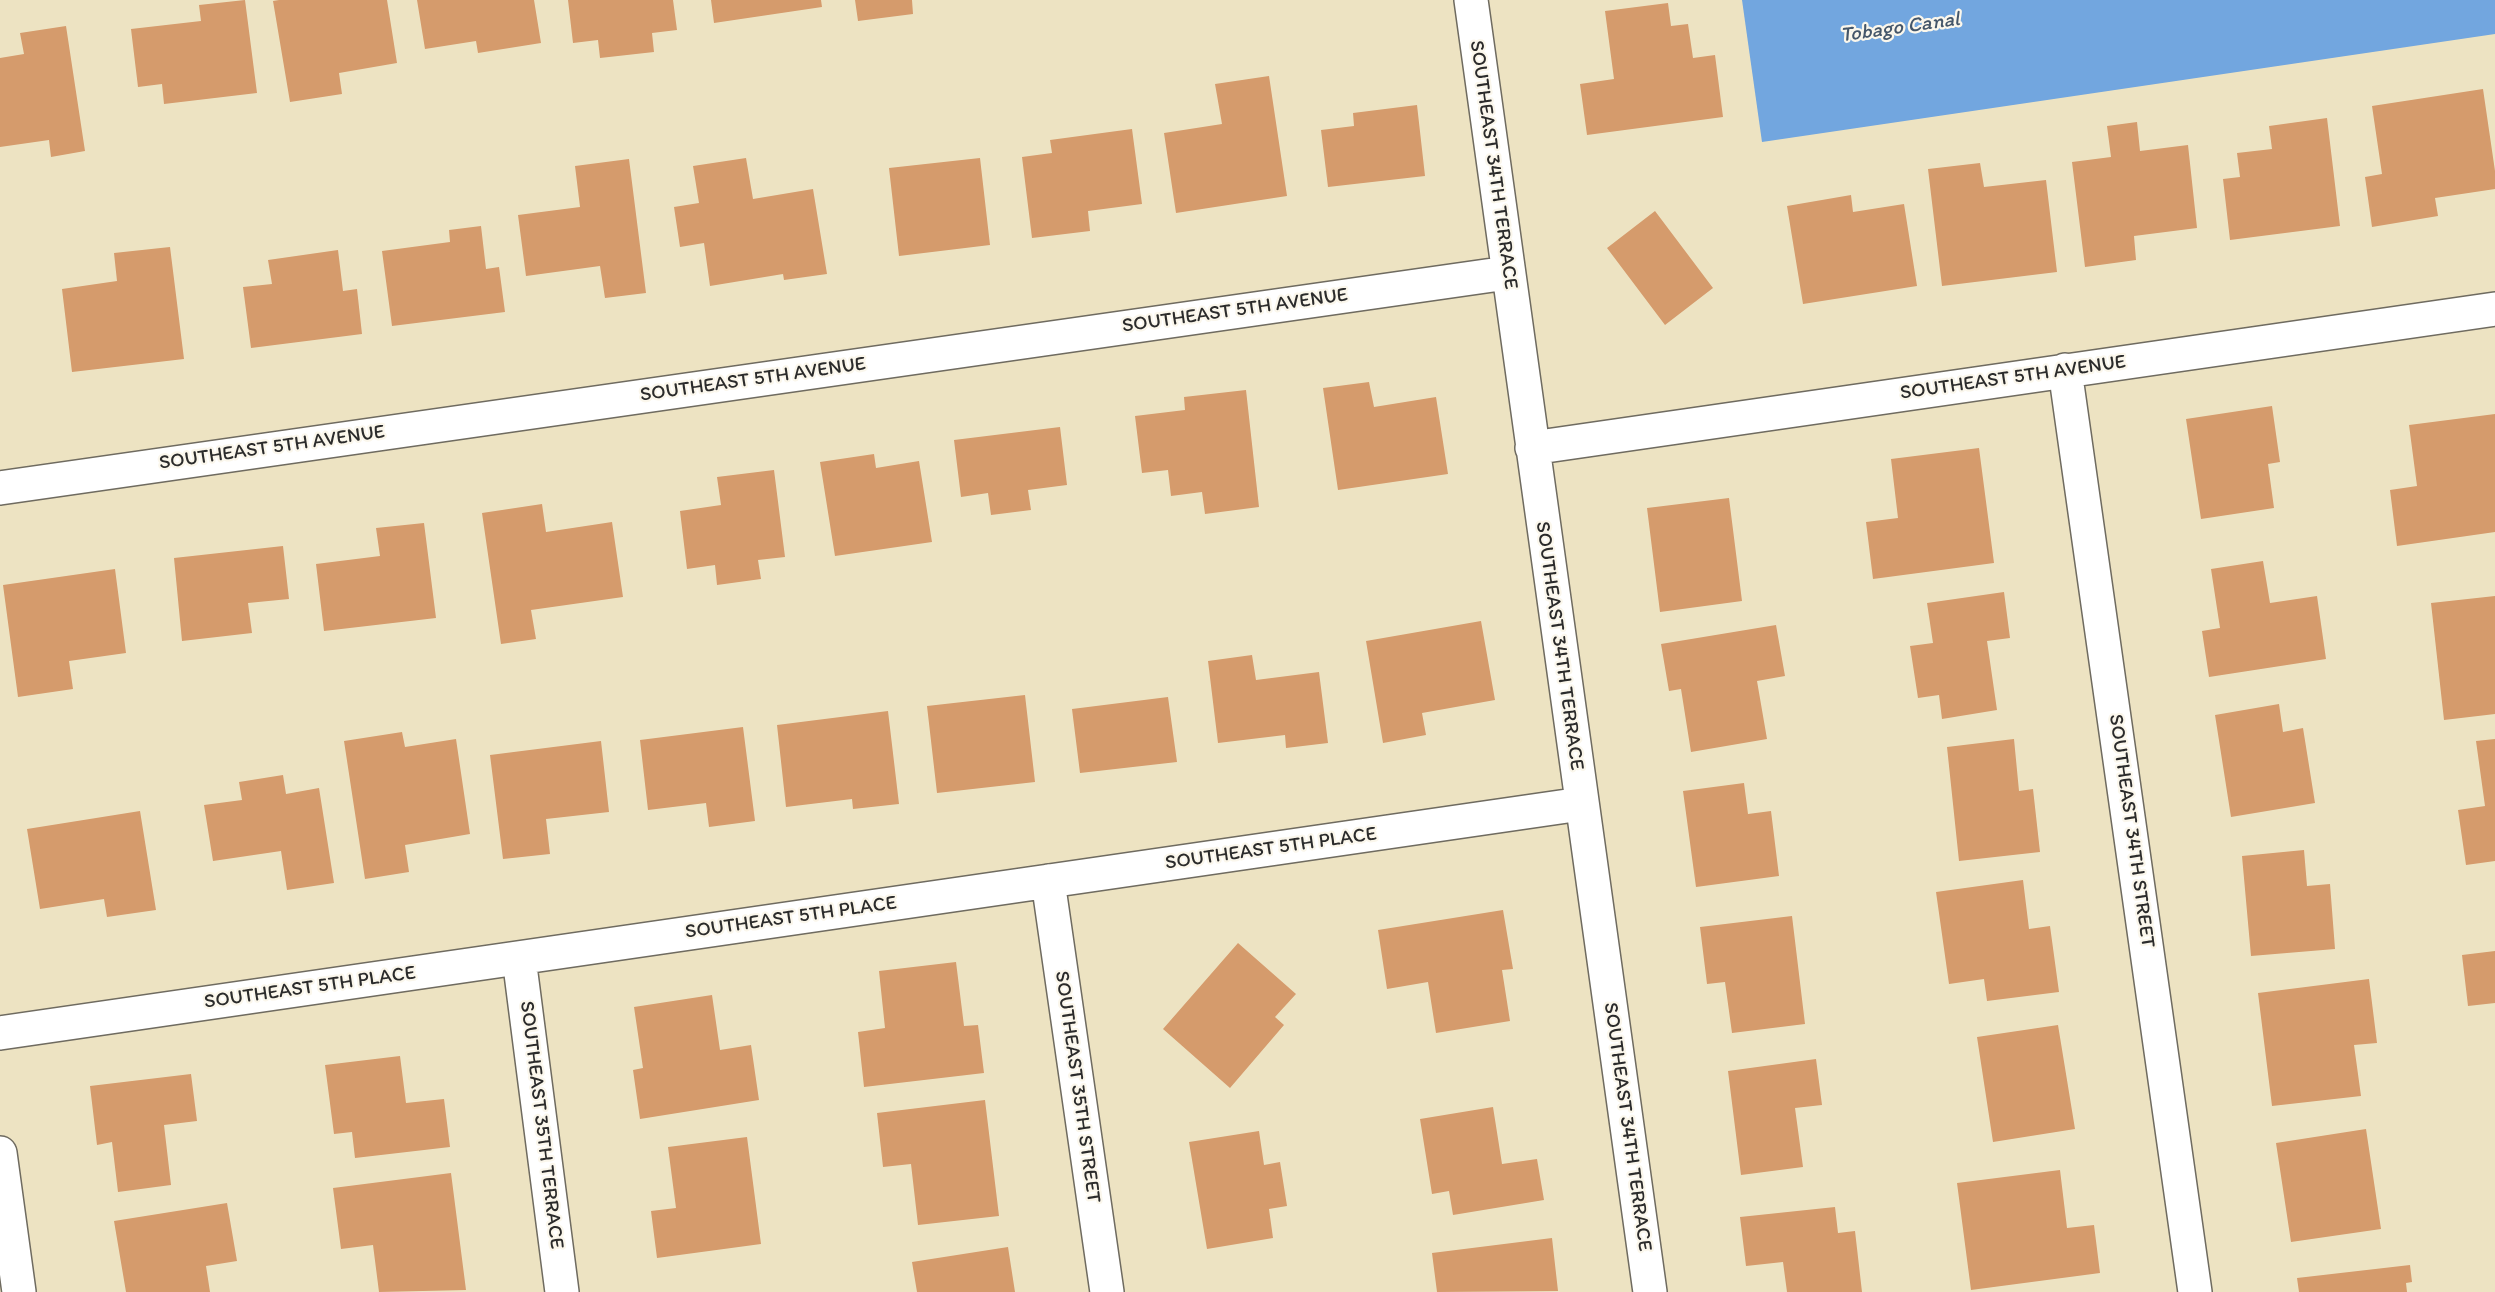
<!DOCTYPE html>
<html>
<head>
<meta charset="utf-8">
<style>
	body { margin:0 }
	canvas { display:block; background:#ede3c2 }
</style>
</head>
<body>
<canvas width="2495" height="1292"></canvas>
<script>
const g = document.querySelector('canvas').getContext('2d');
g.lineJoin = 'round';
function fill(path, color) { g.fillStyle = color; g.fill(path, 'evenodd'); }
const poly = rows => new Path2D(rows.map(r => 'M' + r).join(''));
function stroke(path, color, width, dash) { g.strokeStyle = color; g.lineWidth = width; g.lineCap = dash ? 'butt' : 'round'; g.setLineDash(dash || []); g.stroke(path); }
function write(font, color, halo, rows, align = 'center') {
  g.font = font + ' Itim,sans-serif'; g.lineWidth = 4.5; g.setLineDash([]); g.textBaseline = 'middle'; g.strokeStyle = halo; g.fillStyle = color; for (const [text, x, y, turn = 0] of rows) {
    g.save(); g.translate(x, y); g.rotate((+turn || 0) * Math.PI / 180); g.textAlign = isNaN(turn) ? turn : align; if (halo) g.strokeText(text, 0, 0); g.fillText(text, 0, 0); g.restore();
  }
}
const water = poly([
	[1742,0,2495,0,2495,34,1762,142]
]);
const building = poly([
	[245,0,257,93,164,104,162,84,138,87,131,29,201,21,199,5],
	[279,0,387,0,397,63,339,73,342,94,290,102,273,1],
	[417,0,534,0,541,43,478,53,476,41,425,49],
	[568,0,673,0,677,30,652,33,654,52,600,58,598,40,573,43],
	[711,0,821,0,822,7,714,23],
	[855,0,912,0,913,14,858,21],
	[1668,3,1671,26,1688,24,1693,58,1715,55,1723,117,1587,135,1580,84,1614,79,1605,11],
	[66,26,85,151,51,157,49,140,0,147,0,58,24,54,20,33],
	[1269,76,1287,196,1176,213,1164,133,1222,124,1215,84],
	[2483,89,2495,171,2495,189,2435,198,2438,216,2372,227,2365,177,2382,174,2372,106],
	[1417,105,1425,176,1328,187,1321,130,1354,126,1353,113],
	[2327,118,2340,226,2230,240,2223,179,2240,177,2237,153,2272,149,2269,126],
	[2137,122,2140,151,2188,145,2197,228,2134,236,2136,260,2085,267,2072,162,2111,157,2107,126],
	[1132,129,1142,204,1088,211,1090,231,1032,238,1022,157,1052,153,1050,140],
	[746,158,753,199,813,189,827,274,784,280,783,274,710,286,704,243,680,247,674,207,699,203,693,166],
	[980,158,990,245,899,256,889,168],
	[629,159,646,293,605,298,600,266,526,276,518,215,580,207,575,166],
	[1980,163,1984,187,2046,180,2057,272,1942,286,1928,169],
	[1851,195,1853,212,1904,204,1917,286,1803,304,1787,206],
	[1655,211,1713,288,1665,325,1607,248],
	[481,226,486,269,499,267,505,312,392,326,382,251,450,242,449,230],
	[170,247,184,359,72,372,62,289,117,281,114,253],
	[338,250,343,291,357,289,362,334,251,348,243,287,272,284,268,260],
	[1369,382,1374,407,1436,397,1448,474,1338,490,1323,388],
	[1246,390,1259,507,1205,514,1202,492,1171,496,1168,470,1142,473,1135,416,1185,410,1184,397],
	[2272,406,2280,462,2268,464,2274,508,2201,519,2186,419],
	[2495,414,2495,532,2397,546,2390,490,2417,486,2409,425],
	[1060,427,1067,485,1028,490,1031,510,991,515,988,493,961,497,954,440],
	[1979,448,1994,563,1873,579,1866,522,1898,518,1891,459],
	[874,454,876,468,919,461,932,542,835,556,820,462],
	[774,470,785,557,758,560,761,579,717,585,715,565,687,569,680,511,721,505,717,477],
	[1729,498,1742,601,1660,612,1647,508],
	[542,504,546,532,612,522,623,597,531,610,536,639,501,644,482,513],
	[424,523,436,618,324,631,316,564,380,556,376,528],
	[283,546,289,599,248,603,252,633,182,641,174,558],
	[2263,561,2270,603,2317,596,2326,659,2209,677,2202,631,2220,628,2211,569],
	[115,569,126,653,69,661,73,689,18,697,3,585],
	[2004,592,2010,638,1987,641,1997,710,1942,719,1939,695,1918,698,1910,646,1933,643,1927,603],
	[2495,596,2495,714,2444,720,2431,603],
	[1481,621,1495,700,1422,713,1426,735,1383,743,1366,641],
	[1776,625,1785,676,1757,681,1767,739,1691,752,1681,689,1669,691,1661,644],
	[1252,655,1256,680,1319,672,1328,743,1286,748,1285,735,1218,743,1208,661],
	[1025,695,1035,782,937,793,927,706],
	[1168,697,1177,762,1080,773,1072,709],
	[2279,704,2283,732,2303,728,2315,803,2231,817,2215,715],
	[888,711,899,804,853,809,852,799,786,807,777,725],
	[743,727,755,821,709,827,706,803,648,810,640,740],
	[402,732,405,747,456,739,470,834,405,845,409,872,365,879,344,741],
	[2014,739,2019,791,2033,789,2040,852,1959,861,1947,747],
	[2495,739,2495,861,2466,865,2458,810,2485,806,2476,741],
	[601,741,609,812,546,819,550,854,503,859,490,755],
	[283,775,286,794,319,788,334,883,287,890,281,851,213,861,204,805,242,800,239,782],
	[1744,783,1748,814,1771,811,1779,876,1696,887,1683,791],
	[140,811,156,910,107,917,104,899,40,909,27,829],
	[2304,850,2307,886,2330,884,2335,949,2251,956,2242,856],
	[2023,880,2029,929,2050,926,2059,992,1987,1001,1984,979,1949,984,1936,892],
	[1503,910,1513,969,1502,970,1510,1021,1436,1033,1428,982,1387,989,1378,930],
	[1792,916,1805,1024,1732,1033,1725,982,1707,984,1700,927],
	[1238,943,1296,994,1275,1017,1284,1025,1230,1088,1163,1029],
	[2495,951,2495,1003,2468,1006,2462,955],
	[956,962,964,1026,978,1025,984,1073,864,1087,858,1032,885,1028,879,971],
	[2369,979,2377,1043,2354,1045,2361,1096,2272,1106,2258,993],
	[712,995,720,1050,751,1045,759,1100,640,1119,633,1070,643,1068,634,1007],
	[2058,1025,2075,1129,1993,1142,1977,1037],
	[400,1056,406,1103,444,1099,450,1147,355,1158,352,1132,334,1134,325,1065],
	[1816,1059,1822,1105,1795,1108,1803,1167,1741,1175,1728,1071],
	[191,1074,197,1121,164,1125,171,1185,118,1192,112,1142,97,1145,90,1086],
	[985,1100,999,1216,918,1225,911,1164,883,1167,877,1113],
	[1493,1107,1502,1164,1537,1159,1544,1200,1453,1215,1449,1191,1432,1194,1420,1119],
	[2366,1129,2381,1229,2291,1242,2276,1143],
	[1259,1131,1264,1165,1280,1162,1287,1206,1269,1209,1273,1238,1207,1249,1189,1142],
	[747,1137,761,1244,657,1258,651,1211,676,1208,668,1147],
	[2060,1170,2067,1228,2094,1225,2100,1273,1971,1290,1957,1183],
	[451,1173,466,1290,379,1292,373,1245,341,1249,333,1188],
	[227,1203,237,1261,206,1266,210,1292,126,1292,114,1221],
	[1835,1207,1838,1233,1855,1231,1862,1292,1787,1292,1783,1262,1746,1266,1740,1217],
	[1552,1238,1558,1291,1437,1292,1432,1253],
	[1008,1247,1015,1292,917,1292,912,1262],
	[2410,1265,2412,1282,2406,1283,2407,1292,2299,1292,2297,1278]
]);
const street = poly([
	[1471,0,1650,1292],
	[2065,370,2195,1292],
	[1532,448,2495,309],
	[0,488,1507,273],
	[1048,881,1107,1292],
	[519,958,562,1292],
	[0,1033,1581,804],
	[0,1153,19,1292]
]);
const streetNames = [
	["SOUTHEAST 34TH TERRACE",1493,165,82],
	["SOUTHEAST 5TH AVENUE",1235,311,-8],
	["SOUTHEAST 5TH AVENUE",2013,378,-8],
	["SOUTHEAST 5TH AVENUE",753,380,-8],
	["SOUTHEAST 5TH AVENUE",272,448,-8],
	["SOUTHEAST 34TH TERRACE",1559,646,82],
	["SOUTHEAST 34TH STREET",2131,831,82],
	["SOUTHEAST 5TH PLACE",1271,849,-8],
	["SOUTHEAST 5TH PLACE",791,918,-8],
	["SOUTHEAST 5TH PLACE",310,988,-8],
	["SOUTHEAST 35TH STREET",1077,1087,82],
	["SOUTHEAST 35TH TERRACE",541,1125,83],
	["SOUTHEAST 34TH TERRACE",1627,1127,82]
];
const waterNames = [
	["Tobago Canal",1900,28,-8]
];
fill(water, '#72a6df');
fill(building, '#d59b6c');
stroke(street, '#6f6b60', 36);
stroke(street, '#fff', 33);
write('20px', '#2b2b2b', '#fbf7ec', streetNames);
write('italic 21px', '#44566a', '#fbf7ec', waterNames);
</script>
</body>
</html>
